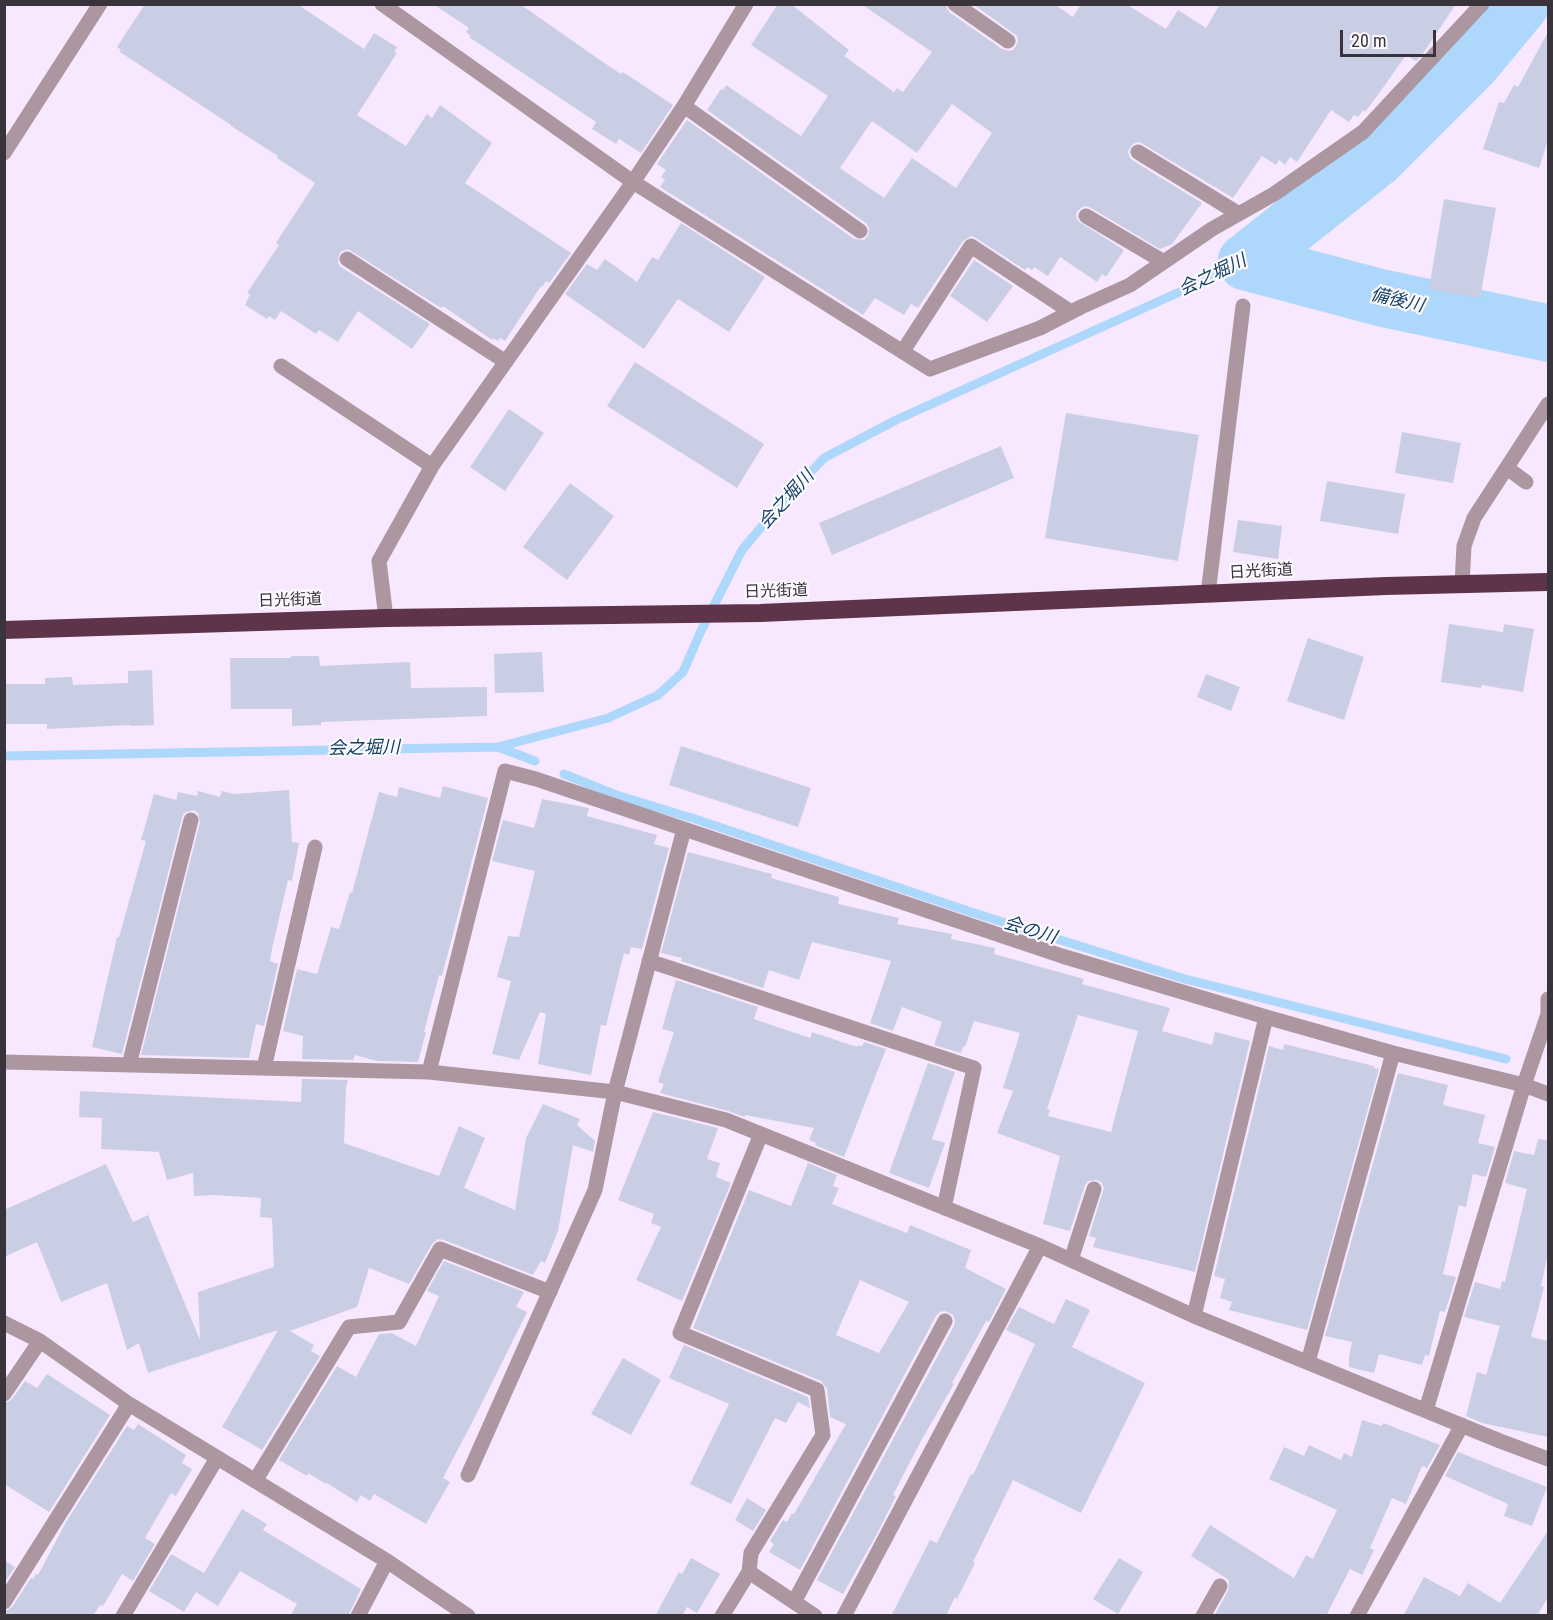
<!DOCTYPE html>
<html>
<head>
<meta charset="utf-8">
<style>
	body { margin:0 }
	#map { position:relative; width:1553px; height:1620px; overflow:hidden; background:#f7e8ff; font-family:"Roboto Condensed",sans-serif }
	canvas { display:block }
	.frame { position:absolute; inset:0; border:6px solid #39333c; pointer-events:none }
	.scale { position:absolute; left:1340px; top:30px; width:96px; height:27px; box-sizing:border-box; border:3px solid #39333c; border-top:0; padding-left:8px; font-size:18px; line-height:21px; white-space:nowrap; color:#39333c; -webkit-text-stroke:4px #fdfaff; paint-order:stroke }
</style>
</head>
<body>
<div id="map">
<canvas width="1553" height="1620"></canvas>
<div class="frame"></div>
<div class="scale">20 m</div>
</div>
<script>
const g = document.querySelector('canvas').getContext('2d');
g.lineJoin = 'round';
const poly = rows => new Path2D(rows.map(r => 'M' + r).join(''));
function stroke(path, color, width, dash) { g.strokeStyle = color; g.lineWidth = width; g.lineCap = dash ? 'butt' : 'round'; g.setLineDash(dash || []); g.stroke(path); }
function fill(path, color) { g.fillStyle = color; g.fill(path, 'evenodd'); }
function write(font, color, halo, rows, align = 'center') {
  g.font = font + ' "Roboto Condensed","Noto Sans JP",sans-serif'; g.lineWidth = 4.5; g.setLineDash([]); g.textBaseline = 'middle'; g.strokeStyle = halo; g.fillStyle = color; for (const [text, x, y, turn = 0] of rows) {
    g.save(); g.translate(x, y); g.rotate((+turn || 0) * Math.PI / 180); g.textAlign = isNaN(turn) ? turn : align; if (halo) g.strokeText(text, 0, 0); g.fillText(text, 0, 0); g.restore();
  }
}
const stream = poly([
	[498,747,535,761],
	[4,756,498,747,608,718,658,695,683,672,700,633,742,550,785,499,824,458,896,420,1246,262],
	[564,774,616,795,695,819,971,912,1185,979,1506,1059]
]);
const river = poly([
	[1246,262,1376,159,1472,63,1521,4],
	[1246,262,1382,298,1548,333]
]);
const building = poly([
	[145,4,297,4,364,49,374,33,397,47,394,52,397,53,357,115,406,146,427,114,432,118,440,105,492,143,465,183,571,253,549,283,546,281,542,287,541,286,505,341,500,338,498,341,493,338,492,340,443,306,441,308,348,249,342,251,339,254,338,263,341,267,430,324,412,349,358,311,338,342,319,330,316,334,281,311,275,320,269,316,267,319,245,305,250,294,247,293,279,245,276,243,315,183,277,158,278,156,231,126,231,125,120,52,121,50,117,47],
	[433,4,520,4,597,58,621,74,623,72,673,105,641,153,619,139,616,144,592,129,596,122,469,37,471,36,466,32,469,28],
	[778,4,791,4,849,50,844,56,894,92,897,88,903,92,932,52,861,4,945,4,949,12,1002,49,1008,51,1013,50,1016,46,1018,41,1017,36,973,4,1054,4,1073,17,1081,4,1126,4,1166,29,1178,10,1206,28,1220,4,1456,4,1422,55,1416,61,1406,55,1380,92,1365,112,1363,110,1358,117,1354,115,1349,122,1331,110,1297,162,1290,157,1285,165,1279,160,1276,165,1262,156,1233,198,1143,144,1138,142,1133,144,1128,151,1129,156,1132,160,1202,203,1172,244,1160,249,1091,208,1086,206,1081,208,1077,212,1076,216,1078,221,1124,250,1106,277,1102,274,1097,282,1060,257,1048,276,1034,267,1032,270,1027,267,1025,270,976,238,971,236,963,241,918,308,911,304,904,315,875,298,863,315,660,187,665,180,661,177,666,170,657,164,687,120,854,239,864,240,868,236,869,228,866,223,707,110,721,89,723,90,726,85,801,136,828,96,751,45],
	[952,104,992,133,956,188,912,158,884,198,840,168,872,121,917,153],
	[1548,32,1548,140,1539,168,1483,149,1499,102,1504,103,1514,85,1518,87],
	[1444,199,1496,208,1480,298,1429,289],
	[681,223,765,277,729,332,678,299,644,349,565,294,587,264,597,270,605,259,637,282,652,257,658,260],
	[974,260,1013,286,987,322,950,296],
	[635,362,764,444,737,488,607,406],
	[509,409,544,433,505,491,470,467],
	[1066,413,1199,435,1178,561,1045,538],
	[1402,432,1461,443,1453,483,1395,473],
	[1001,446,1014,478,832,555,819,523],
	[1327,481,1405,494,1398,534,1320,521],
	[570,483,614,516,567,580,523,547],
	[1238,520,1282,526,1278,559,1233,552],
	[1449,624,1503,632,1504,624,1534,629,1523,692,1482,685,1481,688,1441,682],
	[1308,638,1364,657,1344,720,1287,701],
	[542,652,544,692,495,693,494,654],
	[291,656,319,656,320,666,410,662,411,688,487,687,487,716,321,722,321,725,292,726,292,709,231,709,230,658,291,658],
	[152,670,154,725,130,726,130,725,47,729,47,724,4,724,4,684,45,684,45,678,72,677,73,685,128,683,128,671],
	[1206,674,1240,687,1231,711,1197,697],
	[681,746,811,788,798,827,669,785],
	[443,786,488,798,452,938,442,976,439,975,424,1032,426,1032,418,1062,377,1061,355,1055,353,1060,302,1059,303,1036,283,1031,297,969,317,974,331,927,339,929,350,892,352,893,379,792,397,797,399,787,440,798],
	[289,790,292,842,299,843,292,881,288,880,272,949,270,961,278,964,264,1026,256,1024,249,1058,141,1055,200,822,198,813,193,810,184,813,182,818,122,1054,92,1047,117,937,119,937,146,841,141,840,154,794,176,800,178,792,197,796,198,791,220,797,222,791,234,794],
	[542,799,589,808,587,816,657,835,654,844,669,848,642,949,631,947,629,955,624,953,606,1026,601,1025,591,1075,538,1064,546,1014,540,1012,519,1060,492,1054,511,981,497,977,508,936,519,937,535,871,492,861,503,820,534,828],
	[688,852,772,874,771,878,839,897,838,904,899,918,897,924,952,934,951,939,995,948,994,954,1084,979,1082,984,1170,1008,1162,1031,1212,1045,1215,1032,1250,1041,1195,1272,1093,1247,1096,1238,1089,1236,1104,1188,1101,1182,1096,1180,1088,1181,1085,1185,1070,1231,1043,1224,1060,1156,997,1133,1013,1091,1003,1088,1020,1033,974,1021,965,1047,963,1046,961,1053,934,1045,942,1022,902,1007,893,1031,870,1023,891,961,812,942,799,980,769,970,763,988,681,961,682,958,661,953],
	[1078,1015,1138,1031,1111,1132,1048,1116,1050,1110,1047,1109],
	[676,980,758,1007,754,1019,810,1038,812,1032,857,1047,858,1045,862,1046,864,1042,886,1049,844,1157,815,1145,816,1143,809,1140,814,1128,745,1115,745,1117,728,1111,660,1093,664,1084,658,1082,674,1032,662,1029],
	[1284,1044,1374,1066,1374,1068,1379,1069,1307,1330,1229,1310,1232,1302,1220,1298,1225,1279,1214,1276,1269,1046,1283,1050],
	[928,1063,955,1072,932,1139,945,1143,929,1188,889,1173],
	[1398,1073,1448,1085,1443,1105,1485,1115,1478,1143,1495,1147,1486,1177,1473,1174,1466,1207,1459,1205,1443,1274,1456,1277,1445,1312,1440,1311,1429,1356,1425,1355,1422,1365,1379,1354,1374,1373,1349,1367,1349,1356,1352,1342,1325,1336],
	[302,1079,348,1080,346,1088,344,1143,439,1176,459,1126,485,1138,464,1188,515,1210,526,1138,543,1104,580,1119,577,1125,595,1141,593,1152,573,1145,558,1231,545,1263,541,1261,533,1275,444,1240,438,1239,432,1244,409,1284,369,1268,357,1307,290,1331,314,1345,311,1351,320,1356,262,1450,222,1427,278,1330,148,1373,139,1343,127,1350,107,1283,61,1302,37,1242,4,1257,4,1210,106,1164,133,1222,148,1215,200,1340,198,1292,274,1267,272,1218,260,1217,261,1198,215,1195,194,1196,193,1173,167,1180,159,1152,101,1149,102,1118,79,1117,80,1091,301,1102],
	[653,1112,718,1128,707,1159,720,1163,716,1177,731,1183,682,1301,636,1280,661,1227,651,1223,654,1214,618,1200],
	[1538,1139,1548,1140,1548,1253,1541,1286,1544,1287,1531,1337,1548,1341,1548,1437,1482,1423,1466,1416,1477,1372,1486,1375,1500,1326,1464,1317,1475,1282,1500,1289,1502,1281,1505,1282,1527,1189,1505,1183,1514,1151,1534,1155],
	[808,1163,837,1175,833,1186,839,1188,832,1204,907,1233,910,1225,971,1250,965,1268,1006,1289,989,1322,986,1321,952,1383,954,1384,922,1439,893,1495,896,1496,878,1532,843,1594,817,1580,954,1326,955,1320,953,1315,945,1311,940,1312,936,1316,800,1570,769,1552,774,1544,770,1541,783,1520,787,1522,792,1513,794,1514,846,1424,830,1417,827,1389,821,1381,693,1328,749,1190,791,1206],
	[860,1280,909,1302,879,1353,836,1335],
	[444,1261,524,1292,516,1307,527,1312,476,1415,443,1478,450,1482,426,1524,374,1494,370,1501,361,1495,357,1502,327,1483,326,1484,308,1473,307,1476,279,1460,337,1366,356,1377,379,1334,392,1333,416,1346,439,1296,427,1291],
	[1066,1299,1090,1310,1072,1347,1145,1383,1081,1513,1013,1480,973,1562,975,1563,957,1599,955,1597,946,1616,891,1616,930,1540,937,1543,971,1474,973,1475,1035,1344,1006,1330,1019,1307,1054,1324],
	[684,1345,808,1397,810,1408,798,1402,786,1423,775,1418,731,1504,690,1484,729,1404,669,1378],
	[623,1358,661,1380,631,1435,591,1414],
	[47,1374,110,1415,49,1512,4,1484,4,1404,12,1399,25,1381,37,1388],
	[1362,1420,1382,1426,1383,1423,1440,1445,1427,1468,1422,1466,1406,1504,1392,1498,1370,1548,1374,1550,1362,1575,1350,1569,1326,1616,1214,1616,1228,1591,1229,1580,1191,1556,1210,1525,1294,1578,1306,1555,1313,1559,1337,1510,1269,1479,1284,1447,1304,1456,1309,1445,1341,1460,1344,1453,1352,1457],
	[138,1424,186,1455,182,1463,192,1469,176,1496,171,1493,145,1538,155,1544,133,1581,122,1574,103,1606,100,1605,93,1616,4,1616,4,1612,12,1607,31,1578,33,1579,36,1574,38,1575,66,1522,127,1426,134,1430],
	[1458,1452,1547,1487,1532,1526,1504,1516,1508,1504,1445,1476],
	[747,1498,766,1510,753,1531,735,1520],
	[242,1509,267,1524,263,1530,361,1589,348,1616,290,1616,297,1604,240,1571,218,1606,196,1592,184,1612,149,1591,171,1554,204,1573],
	[1548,1531,1548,1597,1537,1616,1403,1616,1424,1577,1460,1596,1468,1583,1500,1603],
	[691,1558,720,1574,697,1613,687,1607,682,1616,655,1616,679,1572,682,1574],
	[1119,1558,1143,1572,1118,1614,1093,1599],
	[4,1560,15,1567,4,1583]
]);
const minor = poly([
	[382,4,633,182,930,369,1040,328,1081,307,1130,285,1212,229,1274,194,1363,132,1482,4],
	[955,4,1008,41],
	[684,106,860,231],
	[1138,152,1239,214],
	[4,153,100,4],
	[1086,216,1164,262],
	[347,259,506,362],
	[903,351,971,246,1071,312],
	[281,366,432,466],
	[1507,468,1526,482],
	[1462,584,1464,546,1474,518,1548,404],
	[1208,594,1243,306],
	[386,618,379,561,432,466,633,182,684,106,746,4],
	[684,829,1062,956,1266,1017,1393,1053,1524,1085,1548,1094],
	[649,961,974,1068,944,1208],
	[1548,999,1548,1018],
	[4,1062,429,1072,615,1092,726,1120,1040,1246,1194,1316,1500,1441,1548,1459],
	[129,1065,191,820],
	[264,1068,315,847],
	[429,1072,505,771,536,779,684,829,615,1092,595,1190,468,1475],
	[1071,1260,1094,1189],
	[1194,1316,1266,1017],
	[4,1323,40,1341,129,1404,387,1561,468,1616],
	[1308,1362,1393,1053],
	[4,1394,40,1341],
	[1426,1410,1524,1085,1547,1017],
	[255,1481,349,1327,399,1322,440,1249,550,1292],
	[749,1572,751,1553,823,1435,817,1390,680,1333,761,1134],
	[4,1602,129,1404],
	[794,1602,945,1321],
	[123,1616,217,1458],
	[358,1616,387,1561],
	[722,1616,749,1572,815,1616],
	[844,1616,1040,1246],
	[1203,1616,1220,1586],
	[1357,1616,1462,1425]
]);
const highway = poly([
	[4,630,386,618,760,613,1386,586,1548,582]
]);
const streetNames = [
	["日光街道",1261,572,-3],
	["日光街道",776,592,-2],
	["日光街道",290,601,-2]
];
const waterNames = [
	["会之堀川",1213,276,-26],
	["備後川",1397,301,13],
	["会之堀川",787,500,-48],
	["会之堀川",364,749,-1],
	["会の川",1030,931,17]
];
stroke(stream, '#add7fb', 9);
stroke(river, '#add7fb', 57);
fill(building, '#cacee5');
stroke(minor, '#ac96a0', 15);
stroke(highway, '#5e344a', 18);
write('16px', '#39333c', '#fdfaff', streetNames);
write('italic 18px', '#134264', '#fdfaff', waterNames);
</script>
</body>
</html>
